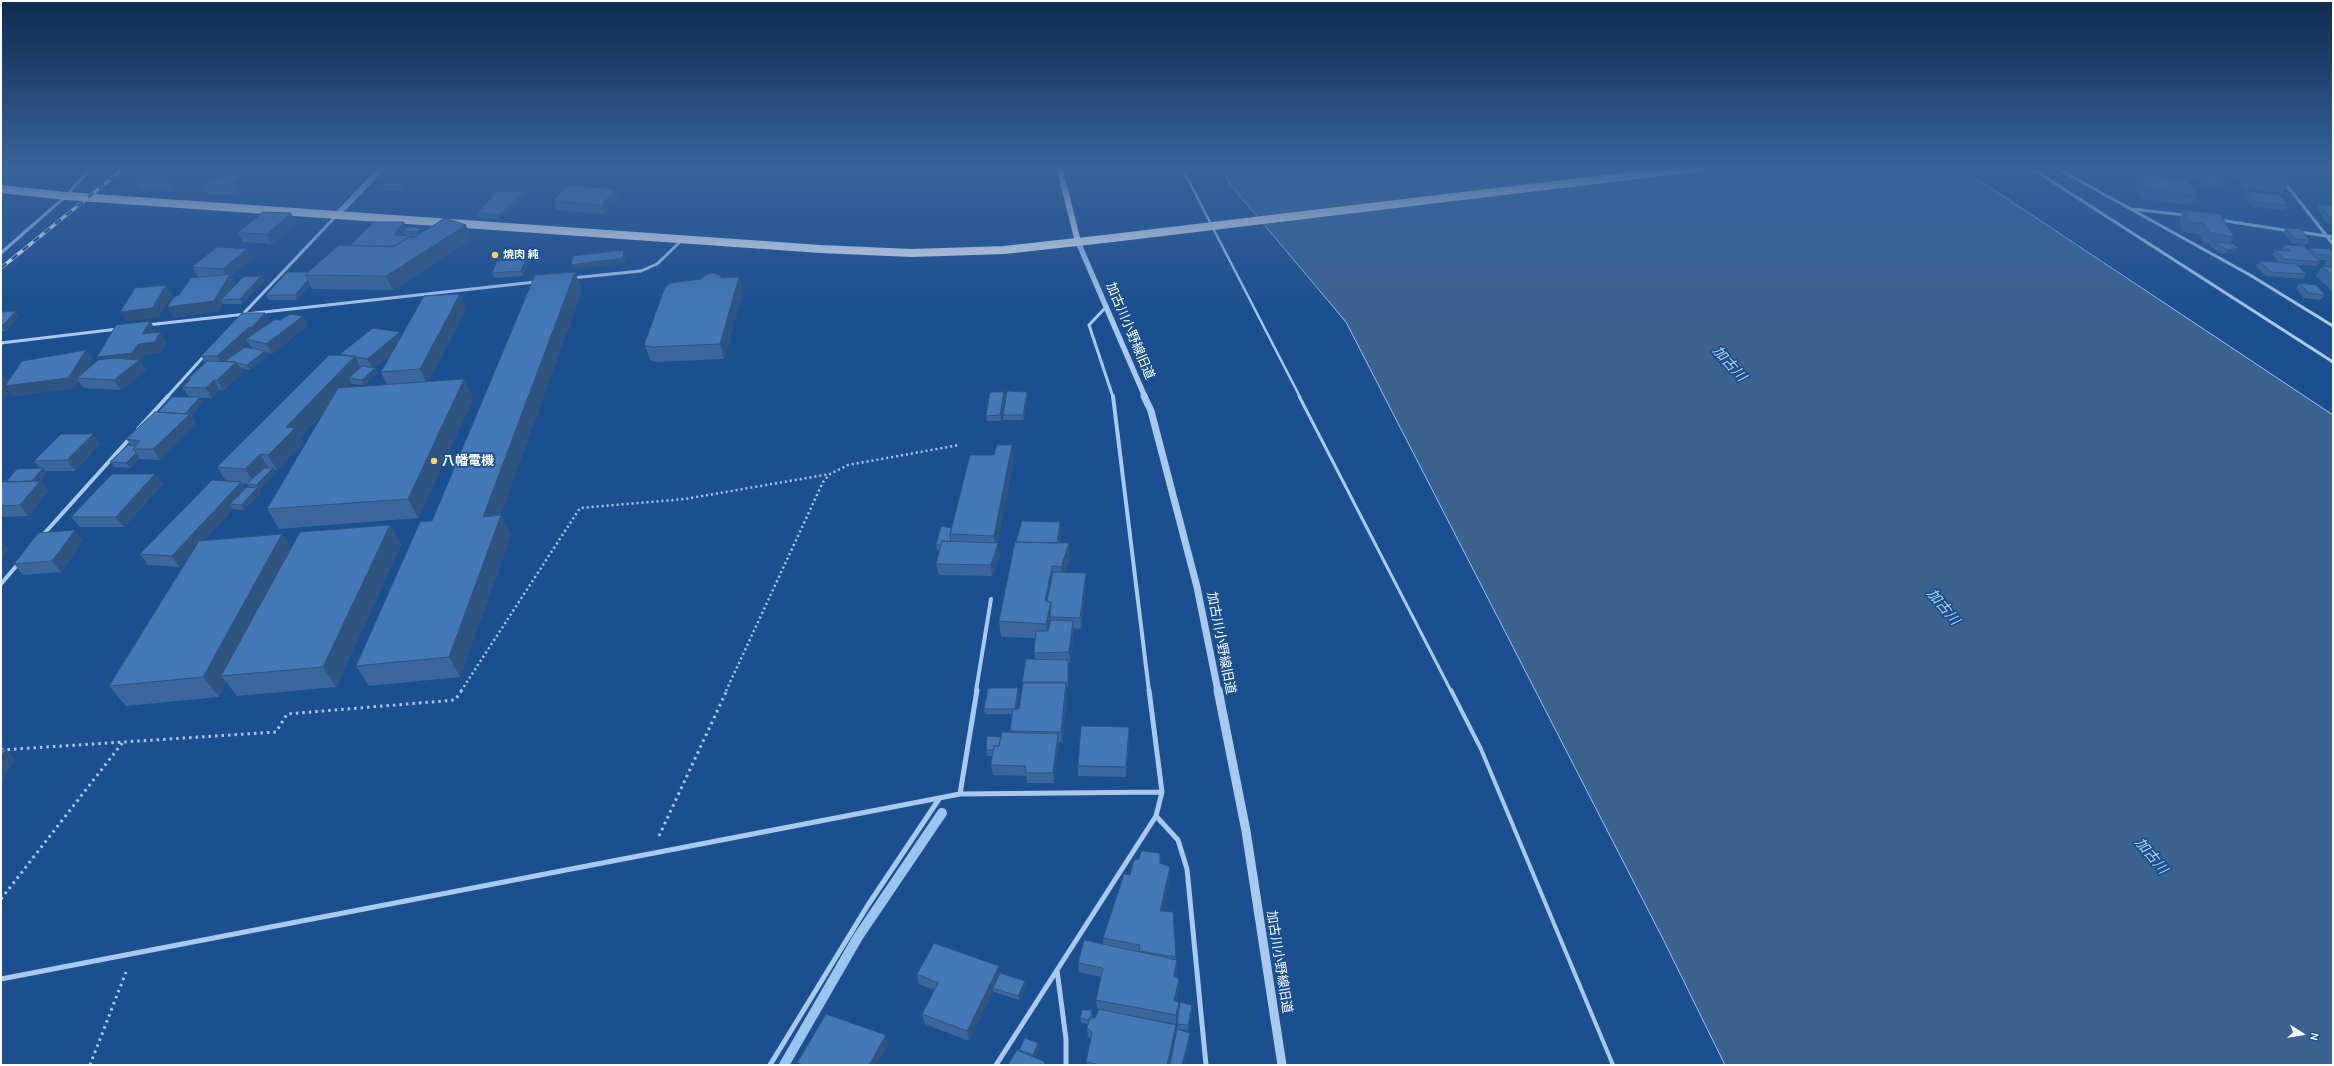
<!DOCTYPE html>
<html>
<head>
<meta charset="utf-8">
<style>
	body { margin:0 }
	#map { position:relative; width:2334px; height:1066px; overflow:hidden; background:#1b4f8f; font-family:Karla,sans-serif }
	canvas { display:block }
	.frame { position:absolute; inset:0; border:2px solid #fff; pointer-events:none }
	.north { position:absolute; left:2282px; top:1014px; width:40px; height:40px; -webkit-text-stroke:3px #1b4f8f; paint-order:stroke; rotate:102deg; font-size:11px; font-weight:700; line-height:16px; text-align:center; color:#fff }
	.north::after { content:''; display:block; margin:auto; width:14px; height:18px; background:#fff; clip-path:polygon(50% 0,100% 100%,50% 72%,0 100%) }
</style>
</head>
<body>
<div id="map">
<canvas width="2334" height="1066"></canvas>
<div class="frame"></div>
<div class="north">N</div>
</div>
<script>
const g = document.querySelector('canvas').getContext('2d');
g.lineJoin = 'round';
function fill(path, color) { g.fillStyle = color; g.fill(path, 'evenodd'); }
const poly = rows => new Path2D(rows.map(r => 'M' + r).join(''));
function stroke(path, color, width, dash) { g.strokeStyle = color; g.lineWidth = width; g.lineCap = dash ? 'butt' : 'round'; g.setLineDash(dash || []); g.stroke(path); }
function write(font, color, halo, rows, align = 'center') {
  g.font = font + ' Karla,"Noto Sans JP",sans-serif'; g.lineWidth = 3.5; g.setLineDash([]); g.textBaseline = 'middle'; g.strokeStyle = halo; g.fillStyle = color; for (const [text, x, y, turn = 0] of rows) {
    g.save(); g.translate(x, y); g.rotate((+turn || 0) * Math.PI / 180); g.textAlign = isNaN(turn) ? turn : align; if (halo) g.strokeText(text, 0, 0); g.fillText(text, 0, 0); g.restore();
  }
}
const water = poly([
	[1221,166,1958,166,2333,415,2333,1065,1725,1065,1664,941,1346,322,1229,183,1221,166]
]);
const stream = poly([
	[784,1065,858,937,942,813]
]);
const pathFar1 = poly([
	[461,691,580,508,685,499,830,474],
	[726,691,823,482,830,474,848,465,959,445]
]);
const path = poly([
	[1,750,276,732,287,714,455,700,462,690],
	[659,836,727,690],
	[1,899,123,742],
	[90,1065,126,972]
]);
const serviceFar2 = poly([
	[1181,166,1300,397]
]);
const serviceFar1 = poly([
	[1299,396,1451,691]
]);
const service = poly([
	[1451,690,1481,749,1613,1065]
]);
const minorFar2 = poly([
	[2028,166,2333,362],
	[2053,166,2250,275,2333,326],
	[2285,183,2333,244],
	[2132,209,2185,215],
	[2220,220,2290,231],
	[2299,232,2333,237],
	[1,253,66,196,93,166],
	[572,278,641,271,657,264,683,239],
	[1106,307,1089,325,1113,397],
	[244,313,337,215],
	[147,325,535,282],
	[1,343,118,329],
	[167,397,205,355]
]);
const minorFar1 = poly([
	[1113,396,1149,691],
	[138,429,168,396],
	[42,536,131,437],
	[1,584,18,564],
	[976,691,991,599]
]);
const minor = poly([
	[1149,690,1162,792,1156,816,1178,840,1187,869,1206,1065],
	[960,794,977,690],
	[1057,970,1066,1039,1066,1065],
	[1,979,960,794,1162,792],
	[770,1065,868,905,939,799],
	[996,1065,1156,816]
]);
const tertiaryFar2 = poly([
	[337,215,384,166],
	[1078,242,1145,397]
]);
const tertiaryFar1 = poly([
	[1144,396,1151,411,1197,587,1218,691]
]);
const tertiary = poly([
	[1218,690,1246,831,1282,1065]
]);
const secondary = poly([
	[1059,166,1078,242]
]);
const primary = poly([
	[1,189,66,196,821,249,912,253,1004,250,1113,238]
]);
const rail = poly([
	[1,268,127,166]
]);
const primaryBridge = poly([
	[1113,238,1712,166]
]);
const wall = poly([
	[133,166,203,166,175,191,143,191,135,177,138,175],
	[232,166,268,166,238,195,208,195,202,186,216,180],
	[2098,166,2126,166,2123,170,2099,167],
	[2153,166,2273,166,2289,183,2283,193,2245,188,2241,182,2234,181,2230,171,2232,168,2223,167,2224,169,2221,174,2226,184,2223,188,2203,186,2198,176,2196,179,2158,174],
	[2138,174,2197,196,2191,205,2141,199,2133,183],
	[387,182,405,187,402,191,385,191,383,186],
	[2246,191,2288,205,2285,210,2252,207,2243,196],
	[525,192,526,196,500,219,479,218,477,213],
	[619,198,604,214,556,210,553,201],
	[2320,204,2333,206,2333,225,2333,224,2327,223,2317,208],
	[2184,210,2234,237,2230,243,2235,253,2224,254,2209,246,2211,244,2204,243,2198,234,2183,232,2180,226,2181,224,2179,219],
	[296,223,272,244,243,242,238,233],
	[407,228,423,232,472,239,393,290,312,289,310,285,297,300,269,300,266,295,308,272],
	[409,236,415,236,413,238,409,237],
	[2286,228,2309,240,2306,245,2292,243,2283,233],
	[2284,245,2308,250,2310,248,2333,253,2333,292,2316,276,2322,266,2325,266,2324,265,2327,260,2318,260,2320,262,2316,266,2298,265,2306,274,2303,279,2266,276,2256,266,2260,261,2279,262,2272,255,2275,250,2282,250,2281,250],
	[252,259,231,276,236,284,261,276,264,281,242,304,223,304,219,311,174,317,167,307,179,295,204,277,198,277,192,267],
	[528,264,523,276,494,278,492,273],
	[2300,283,2325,295,2321,300,2304,298,2296,288],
	[582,290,500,515,511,535,460,677,369,686,356,666,432,521],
	[743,291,724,359,657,362,650,360,645,345],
	[466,309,428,382,464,379,473,399,418,518,279,529,267,509,324,412,300,437,304,443,277,470,273,469,276,473,259,490,261,493,244,510,234,509,233,509,204,540,282,534,291,548,390,525,401,545,336,687,237,696,226,682,219,697,126,706,109,686,190,555,179,567,148,565,140,554,226,481,217,467,341,356,340,354,402,335],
	[392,353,381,372,387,385,347,387,351,383,352,384,364,385,377,373,375,368,374,368],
	[242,483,248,484,247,484,249,487,245,488],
	[1,312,19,316,6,331,1,332],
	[303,316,308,325,272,354,266,352,268,356,250,370,240,368,243,372,223,391,220,390,212,398,200,398,203,402,191,416,196,424,160,460,140,459,139,458,130,468,114,467,110,462,131,445,126,439,158,412,189,397,182,387,189,381,188,379,205,363,201,356,270,322],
	[248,343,252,348,240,350],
	[150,321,156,331,155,333,167,342,161,352,145,354,140,361,146,370,121,390,84,388,79,382,75,388,13,396,7,389,5,391,8,394,1,404,2,374,8,382,86,350,93,360,86,370,99,360,97,357],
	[1004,392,1005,397,1001,421,987,421,986,416],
	[1027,392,1027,397,1024,420,1003,420,1003,415],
	[100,444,75,471,46,471,47,473,40,481,48,491,28,516,1,517,1,482,6,482,40,468,34,461],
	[1012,445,1014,460,997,543,1000,554,992,576,940,575,938,574,936,563,940,550,937,550,936,545,952,528,994,455],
	[155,474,163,484,124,527,80,527,71,517],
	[1060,522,1061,532,1059,543,1070,559,1065,572,1086,583,1081,629,1074,628,1070,663,1068,663,1068,687,1066,687,1067,693,1062,742,1058,742,1054,783,1027,783,1026,776,993,775,991,765,993,756,987,756,986,750,1001,737,1010,732,1012,714,985,714,984,709,1019,694,1017,709,1019,709,1023,687,1022,682,1035,659,1034,653,1035,638,1001,637,999,621,1016,542],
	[83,540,61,572,23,575,14,564],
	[1129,727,1129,738,1126,777,1078,776,1078,766],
	[1160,853,1160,863,1170,867,1170,877,1162,911,1173,912,1176,960,1177,970,1176,977,1179,989,1176,1001,1179,1003,1179,1012,1192,1005,1192,1010,1188,1030,1177,1029,1179,1013,1176,1024,1134,1016,1176,1034,1190,1038,1183,1065,1170,1065,1173,1047,1169,1065,1086,1065,1086,1062,1091,1040,1088,1037,1087,1028,1088,1024,1081,1023,1080,1018,1092,1010,1092,1018,1095,1018,1099,1010,1097,1009,1096,1000,1101,977,1079,972,1078,963,1103,944,1103,938,1130,875],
	[1000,973,1026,986,1019,1000,994,992,994,990,969,1041,925,1024,922,1014,935,990,919,984,917,974],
	[1038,1043,1039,1048,1034,1058,1019,1051,1019,1050]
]);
const shadedWall = poly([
	[180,166,203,166,175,191,167,177],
	[253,166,268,166,238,195,233,185],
	[403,183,405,187,402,191,399,186],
	[616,189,619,198,604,214,601,205],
	[525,192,526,196,500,219,499,215],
	[291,213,296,223,272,244,267,234],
	[404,222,408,232,404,231,406,236,394,235],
	[466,225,472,239,393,290,386,276],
	[421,228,423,232,419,237,417,232],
	[2238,248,2235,253,2224,254,2227,250],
	[247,249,252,259,231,276,236,284,221,300,223,304,219,311,174,317,167,307,228,278,223,269],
	[624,250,626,255,625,263,573,269,571,265],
	[526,259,528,264,523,276,521,271],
	[575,272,582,290,493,537,483,517],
	[261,276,264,281,242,304,240,299],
	[739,277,743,291,724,359,720,344],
	[308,280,310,285,297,300,295,295],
	[166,285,173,295,158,318,126,321,120,312],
	[460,294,466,309,427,384,420,369],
	[16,311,19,316,6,331,2,326],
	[265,313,271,323,246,339,248,343,223,366,217,356],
	[303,316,308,325,272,354,266,344],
	[150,321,156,331,149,343,160,332,167,342,161,352,145,354,140,361,146,370,121,390,97,357,142,334],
	[400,332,405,342,373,369,367,359],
	[86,350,93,360,81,379,77,378,79,382,75,388,13,396,7,389,5,391,8,394,1,404,1,376,2,374,10,384],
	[265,351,268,356,250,370,247,365],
	[355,356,363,371,349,378,351,383,300,437,304,443,277,470,268,455,286,427],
	[236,362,243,372,223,391,217,380],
	[375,368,377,373,364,385,362,380],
	[464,379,473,399,418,518,408,499],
	[214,380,220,390,212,398,206,388],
	[1004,392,1005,397,1001,421,1000,415],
	[1027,392,1027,397,1024,420,1023,415],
	[200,397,203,402,191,416,196,424,160,460,153,449],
	[93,434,100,444,75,471,67,460],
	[1012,445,1014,460,996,551,998,543,1000,554,992,576,991,565,996,551,994,536],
	[136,453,139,458,130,468,126,463],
	[260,454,269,469,255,484,245,469],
	[43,468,47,473,40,481,48,491,28,516,20,505,29,484],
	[273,468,276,473,259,490,256,485],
	[155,474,163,484,124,527,116,517],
	[241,482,248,492,230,504,233,509,179,567,172,556],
	[257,488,261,493,244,510,241,505],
	[501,515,511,535,460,677,449,657],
	[1060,522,1061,532,1058,557,1057,547],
	[390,525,401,545,336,687,323,667],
	[75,530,83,540,61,572,52,561],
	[282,534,295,554,221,676,226,682,219,697,203,677],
	[1,540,9,549,1,559],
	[1069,543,1070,559,1062,582,1061,567],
	[1052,566,1053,582,1046,606,1045,601],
	[1086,573,1086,583,1081,629,1080,618],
	[1051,602,1052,617,1050,617,1051,624,1048,639,1046,624],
	[1073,621,1074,631,1070,663,1069,652],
	[1066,683,1067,693,1062,742,1061,732],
	[1018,688,1019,694,1016,714,1015,709],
	[1129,727,1129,738,1126,777,1126,767],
	[1058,734,1059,744,1054,783,1053,773],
	[6,750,16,760,1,782,1,756],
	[1170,867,1170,877,1160,921,1160,911],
	[1177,960,1177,970,1174,986,1174,976],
	[999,966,1001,976,993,988,994,990,969,1041,967,1031],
	[1179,979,1179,989,1174,1009,1174,1000],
	[1025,981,1026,986,1019,1000,1018,996],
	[1179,1003,1179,1012,1176,1024,1176,1015],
	[1192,1005,1192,1010,1188,1030,1188,1025],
	[1176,1025,1176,1035,1169,1065,1167,1065],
	[1190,1033,1190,1038,1183,1065,1182,1065],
	[886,1035,889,1044,877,1065,869,1065],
	[1038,1043,1039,1048,1034,1059,1033,1055]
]);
const building = poly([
	[149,166,180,166,167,177,135,177,149,166],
	[232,166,253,166,233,185,202,186,209,180,216,180,232,166],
	[2174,166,2200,166,2202,169,2174,166],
	[2200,166,2222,166,2224,169,2218,169,2226,184,2205,181,2201,171,2202,169,2200,166],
	[2238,166,2273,166,2279,167,2289,183,2251,178,2246,172,2240,172,2238,166],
	[2138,174,2188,180,2197,196,2147,189,2138,174],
	[387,182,403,183,399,186,383,186,387,182],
	[569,185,616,189,601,205,553,201,569,185],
	[498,191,525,192,499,215,477,213,498,191],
	[2246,191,2279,195,2288,205,2255,202,2246,191],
	[2320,204,2333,206,2333,219,2330,219,2320,204],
	[2184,210,2220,214,2234,237,2210,233,2204,224,2189,222,2185,217,2188,217,2184,210],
	[263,212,291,213,267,234,238,233,263,212],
	[445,218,466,225,386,276,305,275,339,245,393,247,409,237,413,238,445,218],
	[373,222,404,222,394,235,409,236,406,239,395,246,375,246,351,245,373,222],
	[408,227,421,228,417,232,404,231,408,227],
	[2286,228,2301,229,2309,240,2295,239,2286,228],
	[2212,241,2234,244,2238,248,2227,250,2212,241],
	[2284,245,2304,246,2320,262,2284,259,2275,250,2290,251,2284,245],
	[217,247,247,249,223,269,192,267,217,247],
	[2310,248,2329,249,2333,253,2333,256,2316,254,2310,248],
	[624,250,623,258,571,265,573,256,624,250],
	[526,259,521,271,492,273,497,261,526,259],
	[2260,261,2296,264,2306,274,2270,272,2260,261],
	[2322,266,2333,267,2333,276,2322,266],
	[287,272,308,272,305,275,308,280,295,295,266,295,287,272],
	[575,272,483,517,501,515,449,657,356,666,420,522,432,521,535,275,575,272],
	[712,273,720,275,721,278,739,277,720,344,652,347,645,345,645,342,665,287,670,283,701,279,704,276,712,273],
	[230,274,214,301,167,307,174,297,179,295,191,278,230,274],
	[261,276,240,299,221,300,243,277,261,276],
	[2300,283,2316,285,2325,295,2308,293,2300,283],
	[166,285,152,308,120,312,135,288,166,285],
	[460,294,420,369,381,372,424,296,460,294],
	[16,311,2,326,1,326,1,312,16,311],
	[242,313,265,313,252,327,248,328,217,356,201,356,242,313],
	[290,314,303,316,266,344,246,339,274,320,280,320,290,314],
	[150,321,142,334,160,332,155,342,138,344,132,353,97,357,116,325,150,321],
	[373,328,400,332,367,359,340,354,373,328],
	[245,347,265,351,247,365,237,363,236,362,225,361,245,347],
	[86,350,68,378,5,386,22,361,86,350],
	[329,355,355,356,286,427,295,428,268,455,260,454,245,469,217,467,329,355],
	[115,358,139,360,114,380,77,378,98,360,115,358],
	[207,361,236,362,217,380,214,380,206,388,182,387,191,379,188,379,207,361],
	[362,366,375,368,362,380,349,378,362,366],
	[464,379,408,499,267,509,338,388,464,379],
	[1007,391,1027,392,1023,415,1003,415,1007,391],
	[990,392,1004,392,1000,415,986,416,990,392],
	[172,397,200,397,185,414,158,412,172,397],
	[155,412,190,414,153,449,133,449,140,441,126,439,155,412],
	[61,434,93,434,67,460,34,461,61,434],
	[128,445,136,446,133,449,136,453,126,463,110,462,128,445],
	[997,445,1012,445,994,536,950,534,970,455,994,455,997,445],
	[43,468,32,481,6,482,17,469,43,468],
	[264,468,273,468,256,485,247,484,264,468],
	[112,474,155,474,116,517,71,517,112,474],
	[212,480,241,482,172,556,140,554,212,480],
	[40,481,20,505,1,506,1,482,40,481],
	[247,487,257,488,241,505,230,504,247,487],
	[1022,521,1060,522,1057,543,1016,542,1022,521],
	[390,525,323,667,221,676,300,532,390,525],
	[941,526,952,528,950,534,951,542,942,541,941,545,936,545,941,526],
	[75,530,52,561,14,564,38,533,75,530],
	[282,534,203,677,109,686,199,541,282,534],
	[942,541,998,543,991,565,938,564,936,563,942,541],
	[1015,542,1069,543,1061,567,1052,566,1045,601,1051,602,1046,624,999,621,1015,542],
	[1053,572,1086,573,1080,618,1050,617,1051,606,1051,602,1047,602,1053,572],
	[1051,620,1073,621,1069,652,1034,653,1036,631,1048,631,1051,620],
	[1026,659,1068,660,1068,682,1022,682,1026,659],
	[1023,683,1066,683,1061,732,1010,731,1013,709,1019,709,1023,683],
	[988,688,1018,688,1015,709,984,709,988,688],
	[1081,726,1129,727,1126,767,1078,766,1081,726],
	[1002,732,1058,734,1053,773,1026,773,1025,766,991,765,994,746,999,746,1002,732],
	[987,736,1001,737,999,746,994,746,993,750,986,750,987,736],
	[1,750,6,750,1,756,1,750],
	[1141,851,1160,853,1160,863,1170,867,1160,911,1173,912,1176,957,1139,951,1140,945,1103,938,1124,874,1130,875,1134,860,1139,859,1141,851],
	[1084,940,1177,960,1174,976,1179,979,1174,1000,1179,1003,1176,1015,1096,1000,1103,968,1078,963,1084,940],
	[934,943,999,966,967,1031,922,1014,938,983,917,974,934,943],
	[1000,973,1025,981,1018,996,993,988,1000,973],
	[1180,1002,1192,1005,1188,1025,1177,1024,1180,1002],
	[1099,1009,1176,1025,1167,1065,1101,1065,1086,1062,1092,1032,1087,1028,1090,1018,1095,1018,1099,1009],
	[1082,1010,1092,1010,1090,1018,1089,1020,1080,1018,1082,1010],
	[826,1014,886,1035,869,1065,804,1065,797,1063,826,1014],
	[1177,1029,1190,1033,1182,1065,1170,1065,1177,1029],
	[1025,1038,1038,1043,1033,1055,1019,1050,1025,1038],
	[1017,1050,1045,1062,1044,1065,1008,1065,1017,1050]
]);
const markers = [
	[495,255,4,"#ffd166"],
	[434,461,4,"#ffd166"]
];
const farPoinames = [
	["焼肉 純",503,255]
];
const streetNames = [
	["加古川小野線旧道",1130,331,67],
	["加古川小野線旧道",1221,643,79],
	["加古川小野線旧道",1279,962,81]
];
const poiNames = [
	["八幡電機",442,461]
];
const waterNames = [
	["加古川",1729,364,48],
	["加古川",1943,607,50],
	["加古川",2151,856,50]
];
fill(water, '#3c6290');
stroke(water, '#9cc4f0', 1);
stroke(stream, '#9cc4f0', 10);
stroke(pathFar1, '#a9c9ee', 2.5, [2, 3]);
stroke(path, '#a9c9ee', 3, [2.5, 4]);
stroke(serviceFar2, '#a9c9ee', 2.5);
stroke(serviceFar1, '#a9c9ee', 3);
stroke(service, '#a9c9ee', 4);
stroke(minorFar2, '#a9c9ee', 3);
stroke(minorFar1, '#a9c9ee', 4);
stroke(minor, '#a9c9ee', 5);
stroke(tertiaryFar2, '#a9c9ee', 5.5);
stroke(tertiaryFar1, '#a9c9ee', 7);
stroke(tertiary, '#a9c9ee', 9);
stroke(secondary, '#d6e6fa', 6);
stroke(primary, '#f0f6ff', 8);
stroke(rail, '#fff', 3.5);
stroke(rail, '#1b4f8f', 2.5, [7]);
stroke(primaryBridge, '#f0f6ff', 8);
fill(wall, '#3a679d');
fill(shadedWall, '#305480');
fill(building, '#4478b7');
stroke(building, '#305480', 1);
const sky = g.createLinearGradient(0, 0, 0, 316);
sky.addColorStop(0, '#0f2b4f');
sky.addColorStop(0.53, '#39639b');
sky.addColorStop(1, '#39639b00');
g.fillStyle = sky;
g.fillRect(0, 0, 2334, 316);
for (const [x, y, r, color] of markers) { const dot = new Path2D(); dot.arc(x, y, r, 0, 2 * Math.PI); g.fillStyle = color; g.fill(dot); stroke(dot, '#1b4f8f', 1.5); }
write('bold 11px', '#fff', '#1b4f8f', farPoinames, 'left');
write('13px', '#fff', '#1b4f8f', streetNames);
write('bold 13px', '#fff', '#1b4f8f', poiNames, 'left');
write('italic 14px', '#b5d3f5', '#1b4f8f', waterNames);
</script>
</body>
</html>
